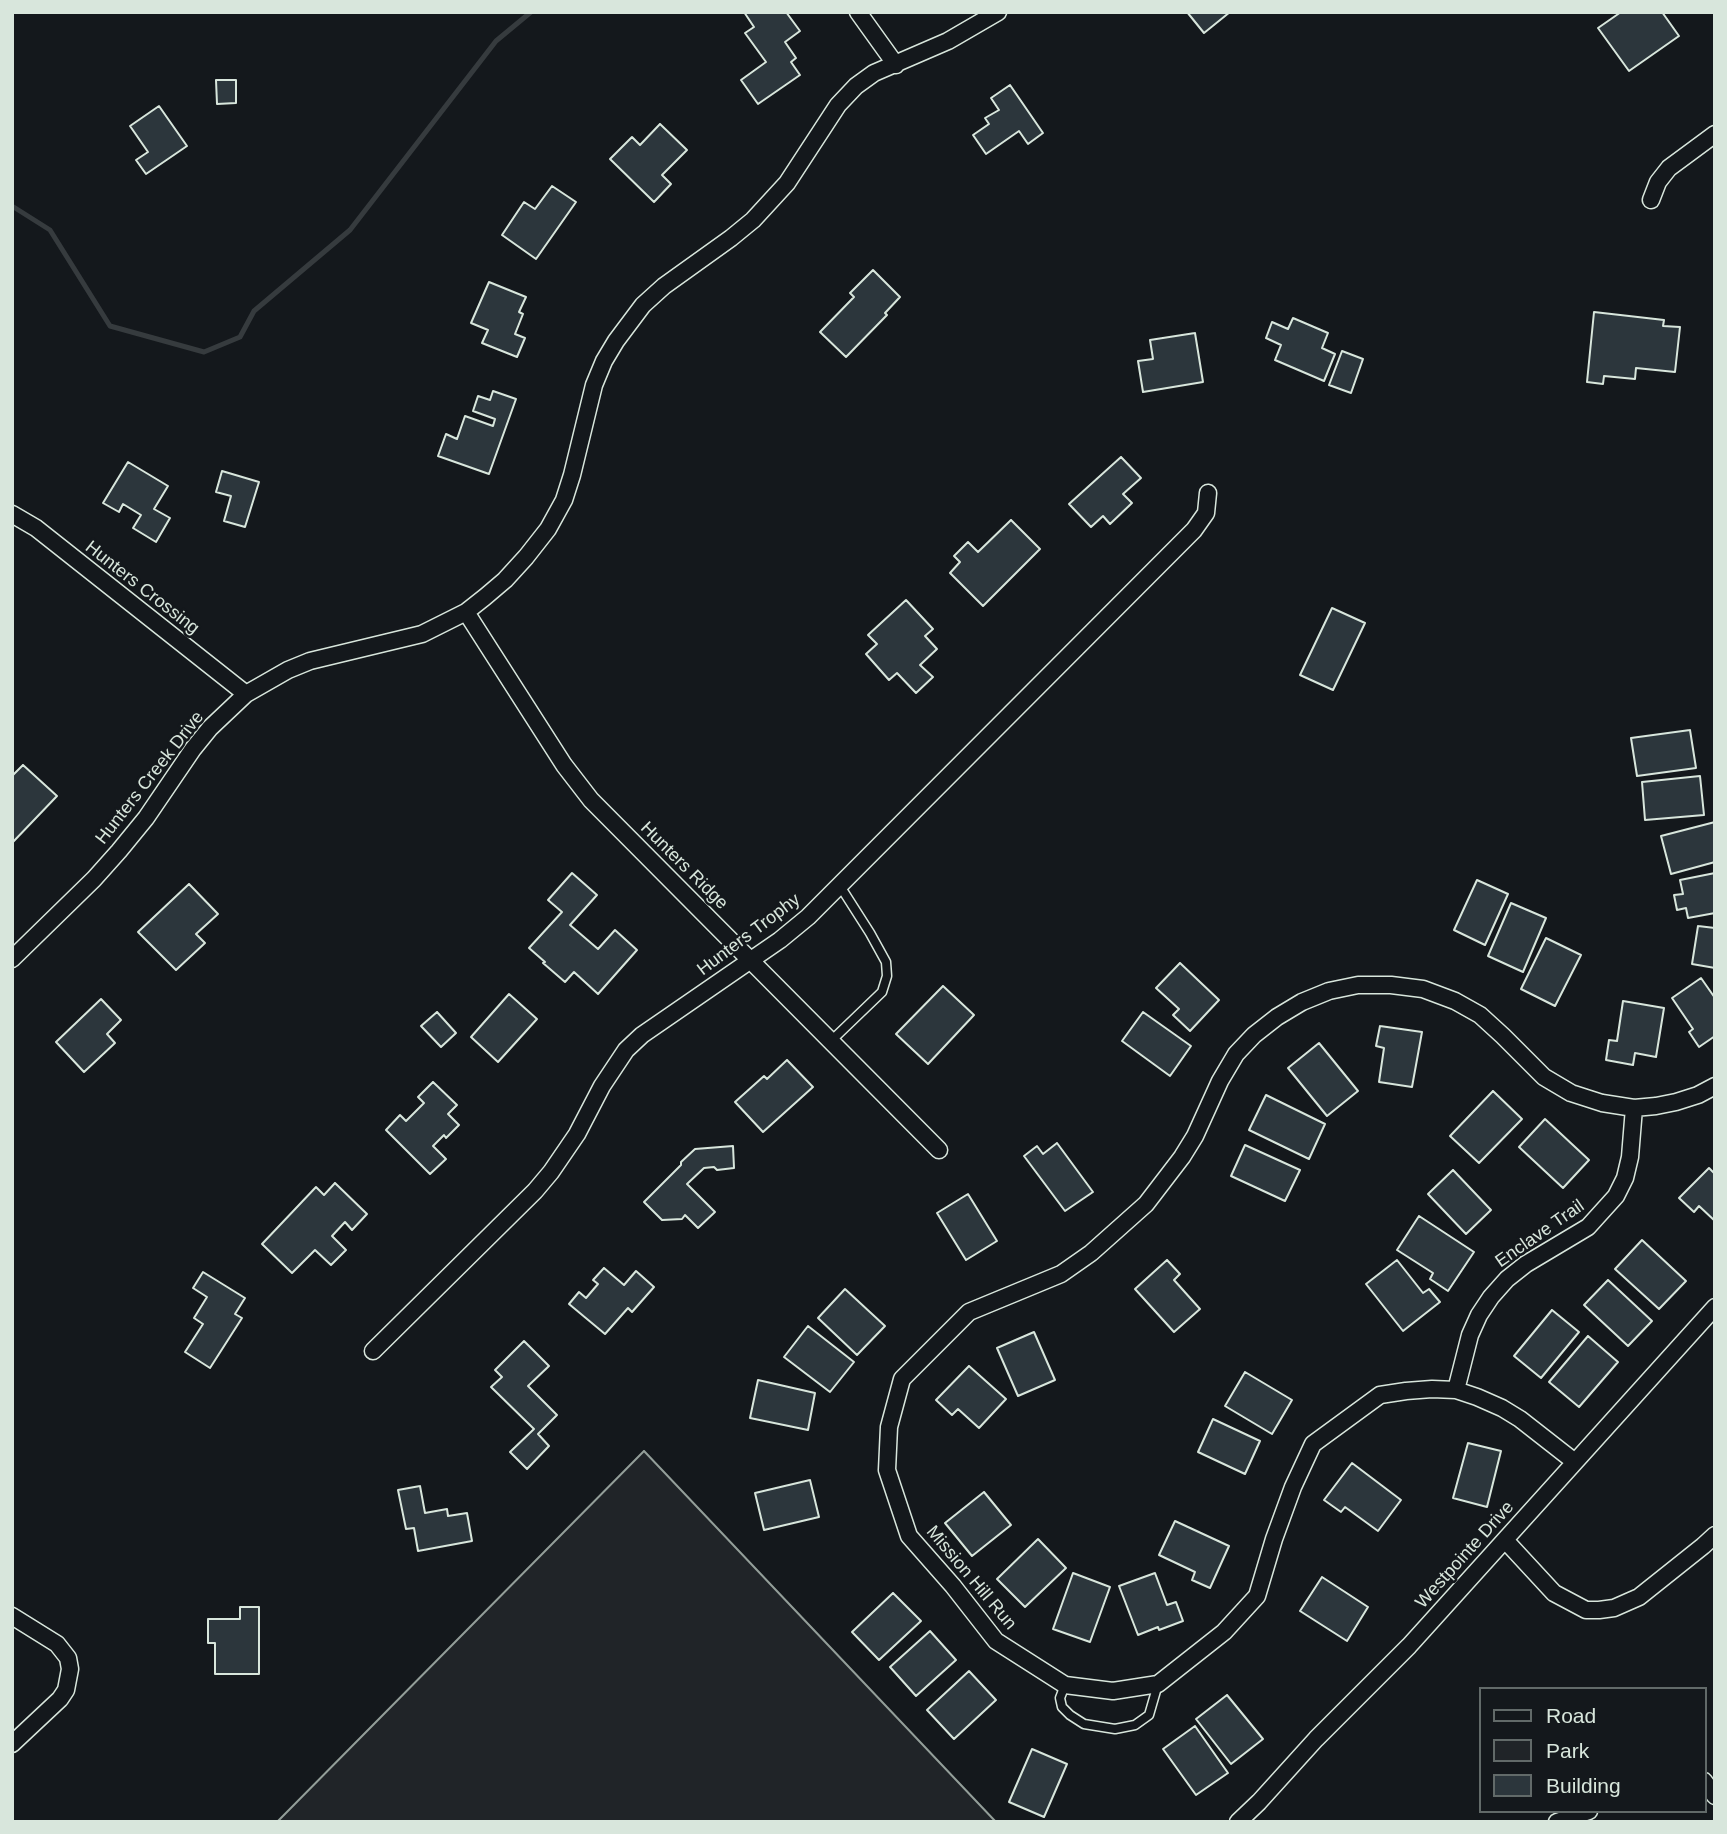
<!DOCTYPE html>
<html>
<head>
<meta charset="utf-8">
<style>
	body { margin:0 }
	#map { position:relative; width:1727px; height:1834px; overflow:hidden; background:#14181c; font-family:Helvetica,sans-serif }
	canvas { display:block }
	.frame { position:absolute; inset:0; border:14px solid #d8e6dc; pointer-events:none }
	.legend { position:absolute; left:1479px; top:1687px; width:228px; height:126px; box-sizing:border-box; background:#14181c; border:2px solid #626a69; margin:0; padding:9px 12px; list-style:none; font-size:21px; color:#d8e6dc }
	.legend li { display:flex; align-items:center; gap:14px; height:35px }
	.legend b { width:35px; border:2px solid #626a69 }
</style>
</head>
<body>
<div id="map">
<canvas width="1727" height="1834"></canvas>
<div class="frame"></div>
<ul class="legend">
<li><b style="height:9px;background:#14181c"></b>Road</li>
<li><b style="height:19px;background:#202428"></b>Park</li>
<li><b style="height:19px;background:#2c363c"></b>Building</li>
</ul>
</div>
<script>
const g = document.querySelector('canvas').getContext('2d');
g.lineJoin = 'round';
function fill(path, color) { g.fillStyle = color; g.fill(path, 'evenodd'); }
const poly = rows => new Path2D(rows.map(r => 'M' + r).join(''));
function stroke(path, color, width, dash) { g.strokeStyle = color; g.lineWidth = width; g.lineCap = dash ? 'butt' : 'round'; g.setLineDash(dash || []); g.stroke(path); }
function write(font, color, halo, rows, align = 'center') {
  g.font = font + ' Helvetica,sans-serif'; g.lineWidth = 5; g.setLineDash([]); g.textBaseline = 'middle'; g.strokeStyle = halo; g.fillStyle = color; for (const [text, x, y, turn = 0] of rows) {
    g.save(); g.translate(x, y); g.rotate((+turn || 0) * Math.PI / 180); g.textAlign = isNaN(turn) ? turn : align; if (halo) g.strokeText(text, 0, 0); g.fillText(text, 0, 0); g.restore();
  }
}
const green = poly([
	[644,1451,996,1822,277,1822,644,1451]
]);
const stream = poly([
	[12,206,50,230,110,326,204,352,240,337,254,311,350,230,496,41,531,12]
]);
const building = poly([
	[744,12,786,12,800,31,785,42,796,58,791,62,800,75,758,104,741,80,766,62,745,33,754,27,744,12],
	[1187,12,1230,12,1204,33,1187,12],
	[1621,12,1662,12,1679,36,1629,71,1598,28,1621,12],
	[216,80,236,80,236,103,217,104,216,80],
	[1010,85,1043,133,1028,144,1019,131,986,154,973,135,989,124,985,118,999,110,991,98,1010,85],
	[159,106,187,146,146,174,136,160,148,152,130,126,159,106],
	[660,124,687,150,662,175,671,184,654,202,610,159,632,137,640,145,660,124],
	[552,186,576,202,536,259,502,235,524,202,535,209,552,186],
	[873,270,900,297,885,313,887,315,846,357,820,332,854,297,850,293,873,270],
	[489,282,526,297,519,312,523,314,515,334,525,338,517,357,482,343,488,330,471,323,489,282],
	[1594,312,1664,320,1663,326,1680,327,1675,372,1636,368,1635,379,1604,376,1603,384,1587,382,1594,312],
	[1293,318,1328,333,1322,348,1335,354,1324,381,1275,360,1281,345,1266,338,1272,322,1288,329,1293,318],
	[1195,333,1203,382,1143,392,1138,361,1153,359,1150,340,1195,333],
	[1342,351,1363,359,1351,393,1329,385,1342,351],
	[493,391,516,399,489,474,438,456,446,434,457,439,465,416,493,426,495,419,473,411,478,396,490,400,493,391],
	[1121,457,1141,478,1123,494,1132,503,1110,524,1103,516,1091,527,1069,504,1121,457],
	[128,462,168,486,154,509,170,518,156,542,133,528,141,515,123,504,119,512,103,503,128,462],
	[222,471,259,482,245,527,224,521,231,496,216,492,222,471],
	[1011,520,1040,549,983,606,950,573,960,562,954,556,968,542,978,552,1011,520],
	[906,600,933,629,925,636,937,649,920,665,933,677,916,693,897,673,889,680,866,654,877,644,868,635,906,600],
	[1332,608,1365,623,1333,690,1300,675,1332,608],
	[1690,730,1696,768,1637,776,1631,738,1690,730],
	[23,765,57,796,12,843,12,776,23,765],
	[1700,776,1704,815,1645,820,1642,782,1700,776],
	[1715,822,1715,862,1671,874,1661,836,1715,822],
	[572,873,597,895,570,925,598,949,615,930,637,950,598,994,574,972,565,982,543,963,545,962,529,948,562,912,548,900,572,873],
	[1715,873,1715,913,1688,918,1686,908,1677,910,1674,895,1683,894,1680,880,1715,873],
	[1477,880,1508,894,1485,945,1454,930,1477,880],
	[189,884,218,914,196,934,205,943,176,970,138,932,189,884],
	[1511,903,1546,918,1523,972,1488,956,1511,903],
	[1698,926,1715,928,1715,968,1692,964,1698,926],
	[1546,938,1581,955,1555,1006,1521,989,1546,938],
	[1180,963,1219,1000,1190,1031,1173,1015,1179,1009,1156,988,1180,963],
	[1701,978,1715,998,1715,1036,1699,1047,1689,1032,1693,1029,1672,998,1701,978],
	[943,986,974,1015,928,1064,896,1034,943,986],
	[509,994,537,1019,498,1062,471,1037,509,994],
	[101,999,121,1020,107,1034,115,1043,84,1072,56,1042,101,999],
	[1623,1001,1664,1008,1656,1057,1635,1053,1633,1065,1606,1060,1609,1040,1617,1041,1623,1001],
	[437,1012,456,1033,441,1047,421,1026,437,1012],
	[1143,1012,1191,1046,1170,1076,1122,1041,1143,1012],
	[1380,1026,1422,1032,1412,1087,1379,1082,1384,1048,1376,1046,1380,1026],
	[1319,1043,1358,1091,1327,1116,1288,1068,1319,1043],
	[787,1060,813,1087,763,1132,735,1102,764,1076,767,1079,787,1060],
	[433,1082,457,1105,448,1114,459,1125,446,1138,444,1135,433,1146,446,1159,430,1174,386,1130,400,1115,406,1121,424,1103,418,1097,433,1082],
	[1493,1091,1522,1119,1479,1163,1450,1136,1493,1091],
	[1266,1095,1325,1124,1309,1159,1249,1130,1266,1095],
	[1545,1119,1589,1160,1563,1188,1519,1147,1545,1119],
	[1057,1143,1093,1192,1065,1211,1024,1156,1037,1146,1043,1154,1057,1143],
	[1245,1145,1300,1170,1285,1201,1231,1176,1245,1145],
	[733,1146,734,1168,717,1170,714,1167,704,1168,687,1184,715,1212,698,1228,685,1215,682,1219,662,1220,644,1202,681,1165,681,1162,695,1149,733,1146],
	[1709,1168,1715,1174,1715,1221,1699,1206,1694,1212,1679,1198,1709,1168],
	[1453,1170,1491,1210,1466,1234,1428,1194,1453,1170],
	[335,1183,367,1214,352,1230,345,1222,332,1236,346,1250,331,1265,315,1250,292,1273,262,1244,316,1187,324,1195,335,1183],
	[968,1194,997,1241,966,1260,937,1213,968,1194],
	[1419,1216,1474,1252,1448,1291,1430,1279,1433,1273,1397,1250,1419,1216],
	[1642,1240,1686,1281,1659,1309,1615,1269,1642,1240],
	[1167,1260,1180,1274,1174,1280,1200,1309,1174,1332,1135,1289,1167,1260],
	[1397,1260,1423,1293,1429,1289,1440,1302,1403,1331,1366,1284,1397,1260],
	[604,1268,624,1285,636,1271,654,1287,632,1312,628,1308,605,1334,569,1304,579,1292,586,1298,598,1284,593,1280,604,1268],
	[203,1272,245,1298,235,1314,242,1318,210,1368,185,1352,203,1324,194,1318,207,1297,193,1288,203,1272],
	[1608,1280,1652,1321,1628,1346,1584,1305,1608,1280],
	[845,1289,885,1326,857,1355,818,1318,845,1289],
	[1552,1310,1579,1332,1541,1378,1514,1356,1552,1310],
	[808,1326,854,1362,830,1392,784,1357,808,1326],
	[1034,1332,1055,1380,1018,1396,997,1348,1034,1332],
	[1588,1336,1618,1362,1579,1407,1549,1382,1588,1336],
	[524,1341,549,1366,528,1386,557,1415,538,1434,549,1446,527,1469,510,1452,534,1429,491,1387,502,1377,495,1370,524,1341],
	[969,1366,1006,1399,979,1428,958,1409,952,1415,936,1400,969,1366],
	[1245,1372,1292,1400,1272,1434,1225,1406,1245,1372],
	[758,1380,815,1393,808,1430,750,1418,758,1380],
	[1213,1419,1260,1441,1245,1474,1198,1452,1213,1419],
	[1468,1443,1501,1451,1487,1507,1453,1498,1468,1443],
	[1352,1463,1401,1500,1378,1531,1345,1507,1341,1512,1324,1500,1352,1463],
	[810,1480,819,1517,764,1530,755,1493,810,1480],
	[420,1486,425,1513,447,1509,448,1516,467,1513,472,1541,418,1551,414,1528,406,1529,398,1490,420,1486],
	[984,1492,1011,1525,972,1556,945,1523,984,1492],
	[1175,1521,1229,1546,1210,1588,1192,1580,1195,1572,1159,1555,1175,1521],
	[1038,1539,1066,1568,1025,1607,997,1579,1038,1539],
	[1073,1573,1110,1587,1090,1642,1053,1629,1073,1573],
	[1155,1573,1167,1605,1176,1602,1183,1621,1159,1630,1158,1627,1138,1635,1119,1586,1155,1573],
	[1322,1577,1368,1607,1347,1641,1300,1611,1322,1577],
	[893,1593,921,1621,879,1660,852,1632,893,1593],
	[240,1607,259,1607,259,1674,215,1674,215,1643,208,1643,208,1619,240,1619,240,1607],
	[930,1631,956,1660,916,1696,890,1667,930,1631],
	[969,1671,996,1700,954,1739,927,1710,969,1671],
	[1227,1695,1263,1739,1231,1764,1196,1719,1227,1695],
	[1195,1726,1228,1773,1196,1795,1163,1749,1195,1726],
	[1032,1749,1067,1764,1044,1817,1009,1802,1032,1749]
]);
const lane = poly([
	[831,1041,882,992,887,976,886,962,870,933,840,886],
	[1065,1685,1060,1698,1062,1707,1070,1715,1084,1724,1115,1729,1135,1725,1149,1715,1158,1684]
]);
const street = poly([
	[858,12,896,65],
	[1651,200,1658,182,1669,168,1715,134],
	[12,514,36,528,246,694],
	[466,612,564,765,591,800,939,1150],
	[12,959,94,879,119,851,146,818,193,749,210,728,246,694,288,670,310,661,422,634,466,612,485,597,505,580,526,557,548,529,564,500,572,475,594,385,604,361,616,341,643,305,664,286,731,238,753,220,787,183,838,105,856,86,874,73,948,41,998,12],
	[373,1351,535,1191,551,1172,577,1134,602,1086,626,1050,642,1035,780,940,808,917,1194,530,1206,513,1208,493],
	[1456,1390,1470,1335,1479,1315,1491,1297,1507,1279,1526,1264,1588,1227,1616,1196,1625,1178,1630,1157,1634,1108],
	[1575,1462,1520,1419,1502,1408,1477,1397,1456,1390,1432,1389,1406,1391,1380,1395,1313,1444,1293,1487,1274,1539,1257,1596,1224,1632,1158,1684,1113,1691,1065,1685,996,1641,953,1586,909,1536,887,1470,889,1427,902,1379,969,1312,1061,1274,1091,1253,1146,1204,1182,1157,1195,1136,1220,1081,1236,1054,1254,1035,1277,1017,1302,1002,1329,991,1358,985,1391,985,1423,989,1455,1001,1480,1015,1503,1036,1544,1077,1571,1093,1602,1103,1634,1108,1656,1106,1676,1102,1698,1095,1715,1086],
	[1505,1540,1554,1593,1586,1610,1599,1610,1614,1608,1639,1597,1703,1546,1715,1535],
	[12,1616,57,1644,68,1658,70,1669,66,1690,60,1699,12,1744],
	[1704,1781,1715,1796],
	[1238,1822,1259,1802,1316,1739,1409,1646,1715,1307],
	[1557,1822,1589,1811]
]);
const streetNames = [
	["Hunters Crossing",142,588,38],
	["Hunters Creek Drive",150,778,-52],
	["Hunters Ridge",684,866,45],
	["Hunters Trophy",749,935,-37],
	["Enclave Trail",1540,1234,-35],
	["Westpointe Drive",1465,1555,-48],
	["Mission Hill Run",971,1578,50]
];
fill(green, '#202428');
stroke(green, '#939e99', 2);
stroke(stream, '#363b3e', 5);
fill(building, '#2c363c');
stroke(building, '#d8e6dc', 2);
stroke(lane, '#d8e6dc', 11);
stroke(street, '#d8e6dc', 19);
stroke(lane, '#14181c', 8);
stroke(street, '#14181c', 16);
write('18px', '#d8e6dc', '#14181c', streetNames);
</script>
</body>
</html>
